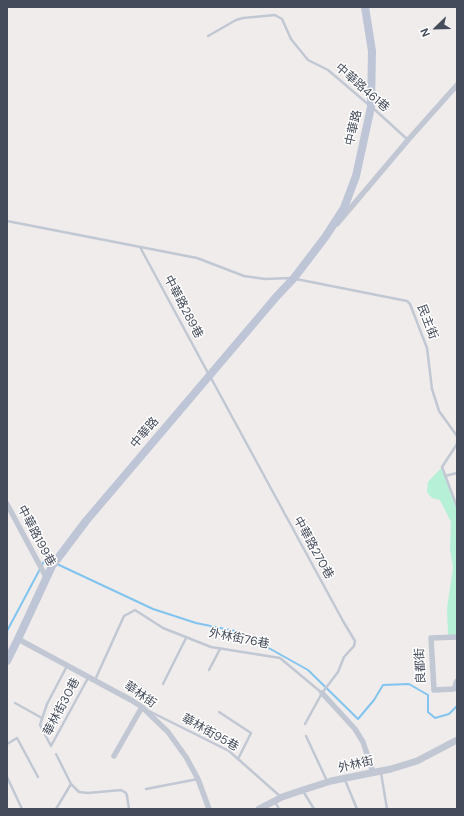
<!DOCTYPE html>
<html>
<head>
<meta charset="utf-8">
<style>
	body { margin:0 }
	#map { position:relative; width:464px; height:816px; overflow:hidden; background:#efeceb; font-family:"DM Sans",sans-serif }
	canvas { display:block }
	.frame { position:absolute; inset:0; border:8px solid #444b5a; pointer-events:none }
	.north { position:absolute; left:416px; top:8px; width:40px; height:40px; -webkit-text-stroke:3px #fff; paint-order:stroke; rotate:247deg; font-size:11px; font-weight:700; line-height:16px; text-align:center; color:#444b5a }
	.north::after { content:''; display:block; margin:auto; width:14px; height:18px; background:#444b5a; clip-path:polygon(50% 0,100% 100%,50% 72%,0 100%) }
</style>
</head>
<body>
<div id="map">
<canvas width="464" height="816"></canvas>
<div class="frame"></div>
<div class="north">N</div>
</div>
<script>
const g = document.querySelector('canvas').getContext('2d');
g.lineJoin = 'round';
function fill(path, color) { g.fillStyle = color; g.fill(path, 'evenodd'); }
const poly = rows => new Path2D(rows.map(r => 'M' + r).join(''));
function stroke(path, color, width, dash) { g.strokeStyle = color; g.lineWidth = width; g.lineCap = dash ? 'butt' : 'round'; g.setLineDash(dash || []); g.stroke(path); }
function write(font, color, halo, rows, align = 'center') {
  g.font = font + ' "DM Sans","Noto Sans TC",sans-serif'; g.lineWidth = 3; g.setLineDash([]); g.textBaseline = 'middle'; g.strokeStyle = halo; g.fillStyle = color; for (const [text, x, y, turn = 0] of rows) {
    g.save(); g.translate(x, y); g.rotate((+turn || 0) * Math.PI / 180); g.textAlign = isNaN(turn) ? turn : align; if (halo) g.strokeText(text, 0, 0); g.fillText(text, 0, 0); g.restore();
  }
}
const green = poly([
	[441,468,457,509,457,635,448,635,447,608,453,568,450,549,451,522,440,500,432,498,427,492,428,482]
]);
const stream = poly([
	[57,564,153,609,196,623,240,632,308,670,358,719,374,700,383,685,409,684,428,695,428,712,435,718,449,714,457,706],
	[42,565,45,559,53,563],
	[7,631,40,569]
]);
const service = poly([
	[208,36,236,20,243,18,275,15,282,19,291,39,308,60,328,70,369,105],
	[373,108,408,140],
	[7,221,197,258,244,276,265,279,291,278],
	[140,247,208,373],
	[296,279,407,301,410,304,427,348,432,389,439,411,457,436],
	[211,378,343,621,355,641,354,646,344,657,338,672,322,693,305,724],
	[457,444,442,467,457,507],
	[445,476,457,473],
	[67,666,47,704,40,725,51,746,88,678],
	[209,670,220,649],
	[95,680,124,616,135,610,163,628,211,647,280,658,322,693],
	[163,684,186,638],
	[15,703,42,718],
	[149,711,229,751,281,797],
	[219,712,251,733,238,759],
	[306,736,327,781],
	[7,744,17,738,38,777],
	[56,754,71,784,79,792,88,793,121,790,126,793,127,796,129,809],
	[381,773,387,809],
	[7,777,22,809],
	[345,780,357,809],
	[146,789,198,779],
	[303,791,314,809],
	[275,802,279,809],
	[56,809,71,784]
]);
const minor = poly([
	[337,224,408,140,457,85],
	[7,504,46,577],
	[457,637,431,638,434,690,454,689,457,681],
	[18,639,131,700,142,707,168,732,186,757,198,779,209,809],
	[322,693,355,729,363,742,373,772],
	[114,756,142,707]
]);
const tertiary = poly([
	[259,809,282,797,303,790,331,781,391,769,417,761,457,740]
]);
const secondary = poly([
	[7,661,18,639,52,566,86,521,277,296,294,278,326,236,344,208,356,176,371,107,372,51,365,7]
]);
const streetNames = [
	["中華路461巷",362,88,41],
	["中華路",354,128,-77],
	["中華路289巷",183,307,62],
	["民主街",427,322,69],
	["中華路",145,433,-50],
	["中華路199巷",36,536,62],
	["中華路270巷",313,548,61],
	["外林街76巷",239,639,11],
	["良都街",421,666,-93],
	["華林街",140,695,35],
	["華林街30巷",62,707,-62],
	["華林街95巷",210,733,29],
	["外林街",356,765,-13]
];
fill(green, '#b6f0d7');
stroke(stream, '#81c4ef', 2);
stroke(service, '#c1c8d4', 2.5);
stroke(minor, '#c1c8d4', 5.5);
stroke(tertiary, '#c1c8d4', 7);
stroke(secondary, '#bdc5d6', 8);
write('12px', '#444b5a', '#fff', streetNames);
</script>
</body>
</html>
